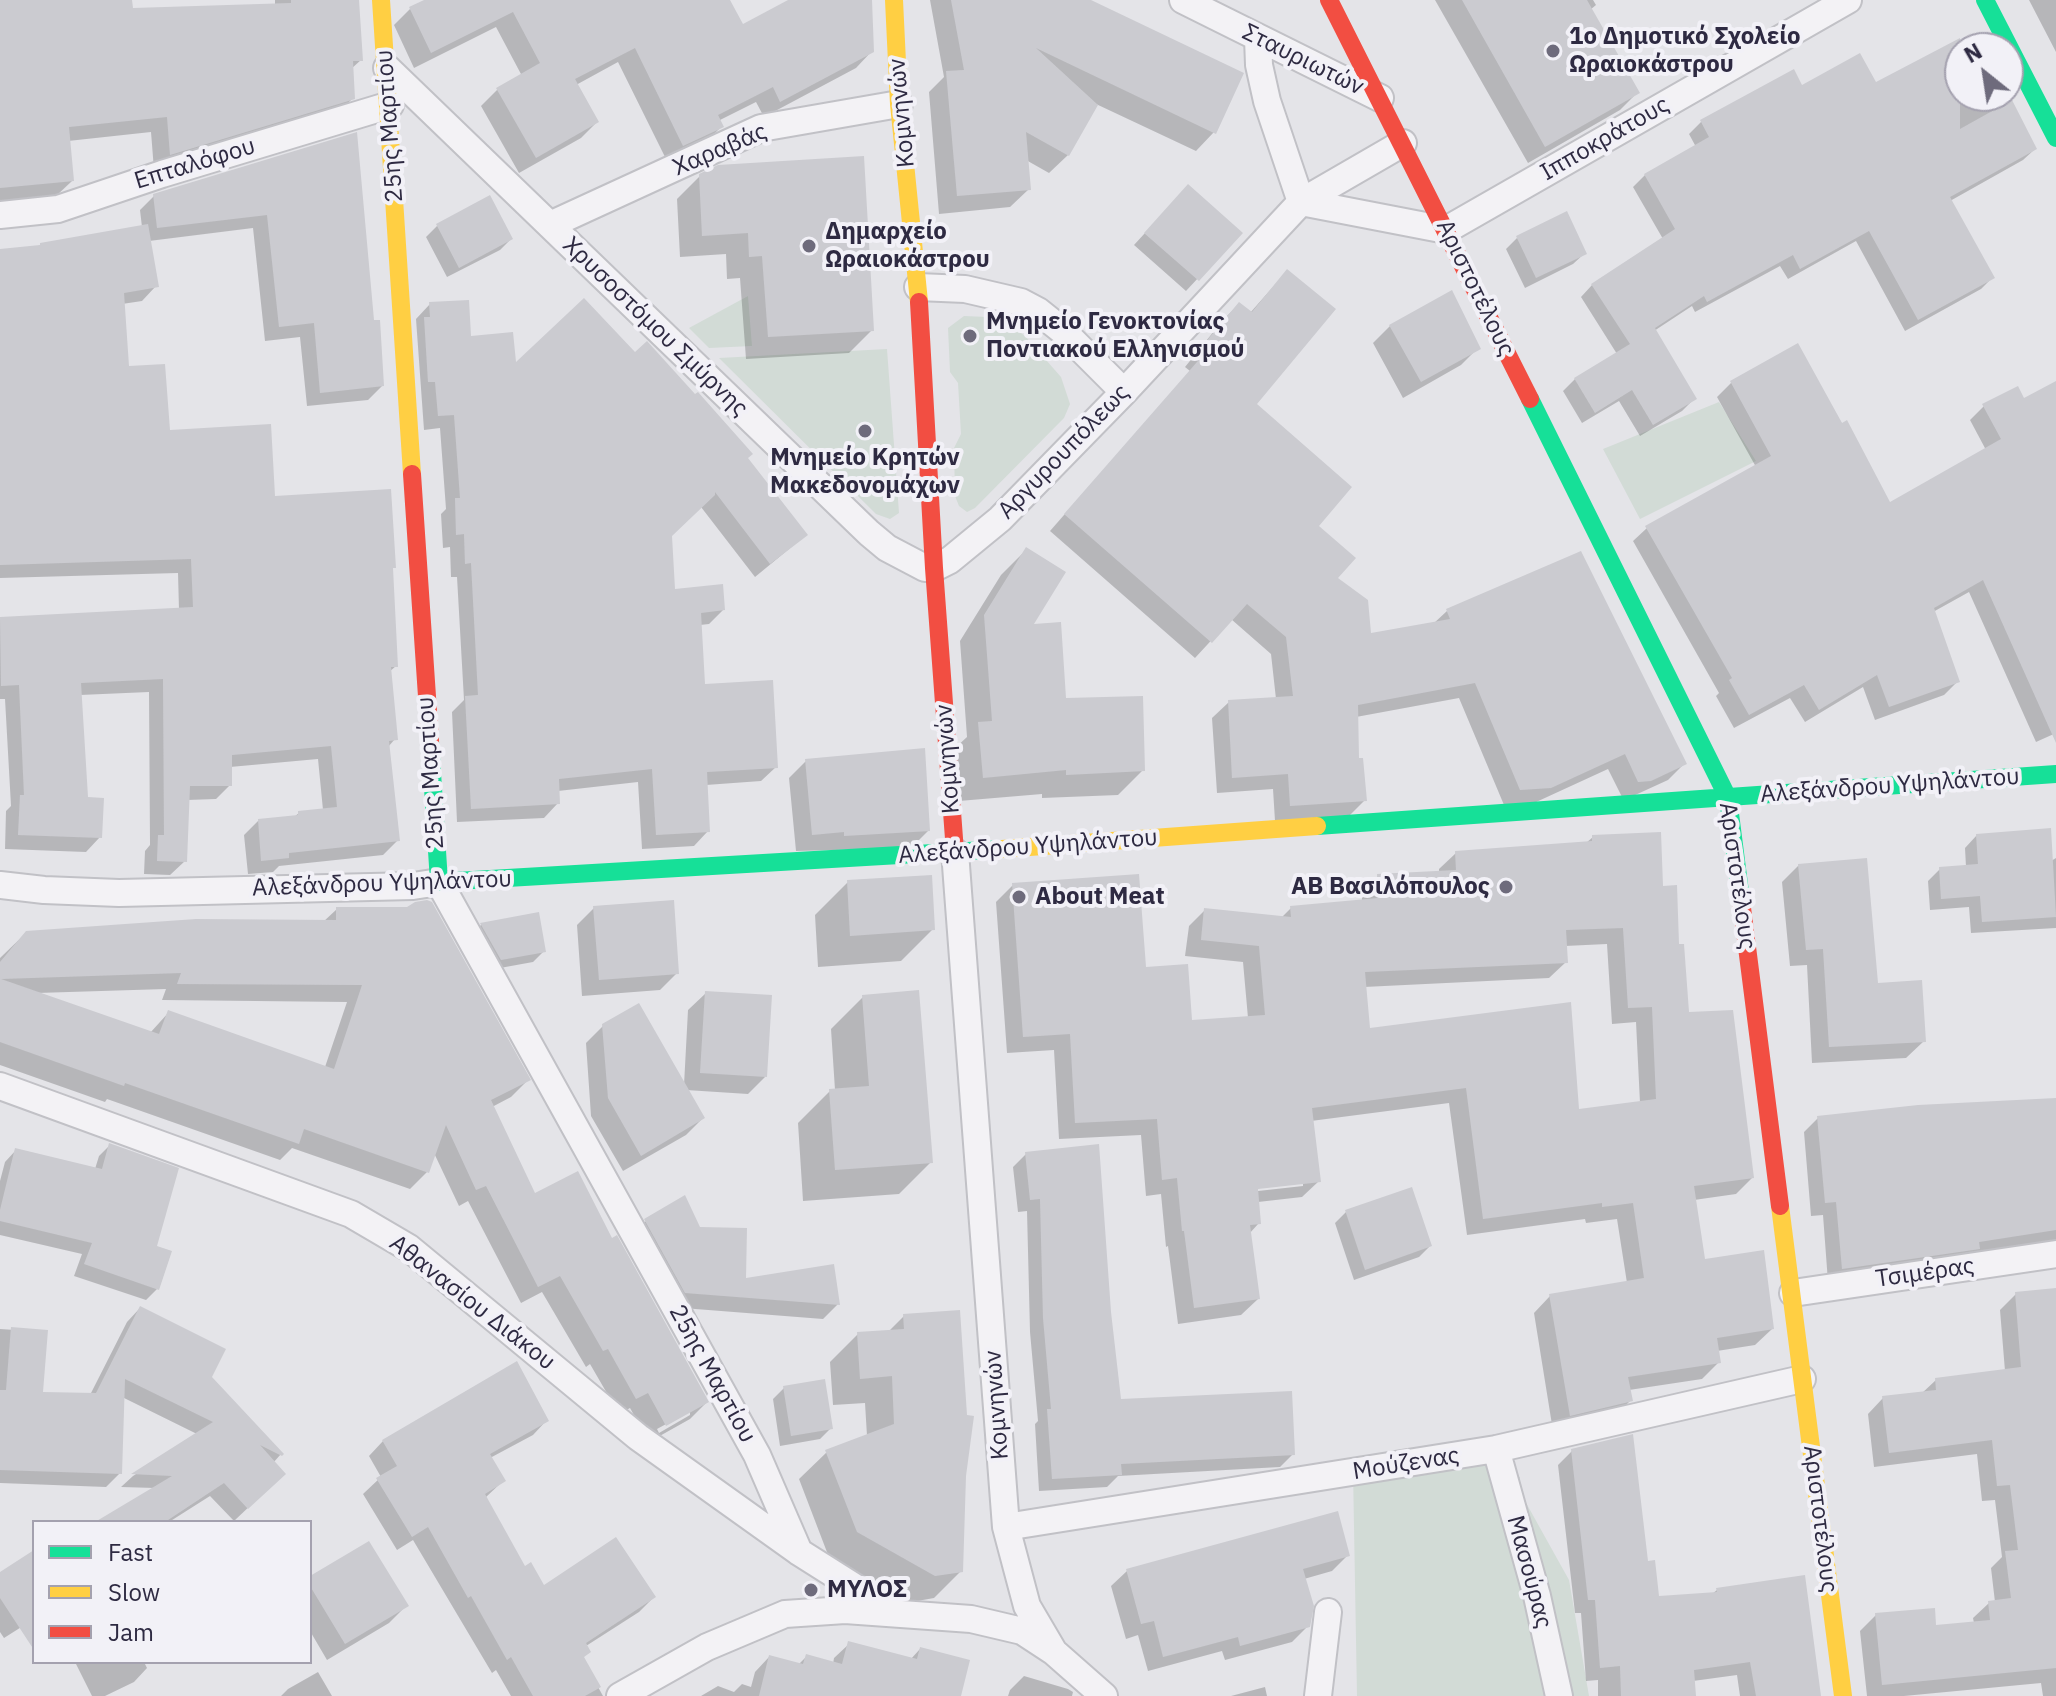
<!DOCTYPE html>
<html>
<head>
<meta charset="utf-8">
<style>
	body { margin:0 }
	#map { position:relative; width:2056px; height:1696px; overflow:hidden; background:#e4e4e8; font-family:"IBM Plex Sans",sans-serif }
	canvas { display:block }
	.legend { position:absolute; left:32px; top:1520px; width:280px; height:144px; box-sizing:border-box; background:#f2f1f7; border:2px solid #a4a1af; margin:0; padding:10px 14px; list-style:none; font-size:24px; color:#2e2a42 }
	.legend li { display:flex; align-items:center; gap:16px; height:40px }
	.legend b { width:40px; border:2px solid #a4a1af }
	.north { position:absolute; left:1944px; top:32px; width:80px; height:80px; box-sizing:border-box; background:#f2f1f7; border:2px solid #a4a1af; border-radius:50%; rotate:330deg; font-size:22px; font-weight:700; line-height:32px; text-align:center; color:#2e2a42 }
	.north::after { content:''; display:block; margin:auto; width:28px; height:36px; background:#6e6b7c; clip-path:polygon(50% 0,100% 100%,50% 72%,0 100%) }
</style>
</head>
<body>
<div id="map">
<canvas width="2056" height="1696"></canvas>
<ul class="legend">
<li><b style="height:10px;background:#16e098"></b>Fast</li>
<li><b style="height:10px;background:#ffcf43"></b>Slow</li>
<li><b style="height:10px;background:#f24e42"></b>Jam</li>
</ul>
<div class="north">N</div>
</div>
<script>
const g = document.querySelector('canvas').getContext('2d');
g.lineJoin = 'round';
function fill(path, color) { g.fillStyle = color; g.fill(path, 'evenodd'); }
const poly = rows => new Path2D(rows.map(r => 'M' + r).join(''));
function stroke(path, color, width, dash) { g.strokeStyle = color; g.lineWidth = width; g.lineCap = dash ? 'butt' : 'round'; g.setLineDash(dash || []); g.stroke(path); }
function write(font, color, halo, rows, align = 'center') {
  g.font = font + ' "IBM Plex Sans",sans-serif'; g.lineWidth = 8; g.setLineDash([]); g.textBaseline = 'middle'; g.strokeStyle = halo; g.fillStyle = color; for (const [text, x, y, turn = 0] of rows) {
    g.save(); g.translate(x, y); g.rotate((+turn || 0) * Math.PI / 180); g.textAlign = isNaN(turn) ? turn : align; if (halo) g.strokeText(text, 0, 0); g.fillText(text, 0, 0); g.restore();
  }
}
const green = poly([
	[748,296,752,346,709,348,689,328],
	[964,316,987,317,1009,324,1025,336,1061,377,1070,404,1064,418,975,508,967,512,959,506,955,496,954,448,961,434,958,383,950,372,948,328],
	[887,349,899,513,890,519,876,514,719,358],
	[1719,402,1756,461,1640,519,1603,449],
	[1496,1449,1512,1477,1520,1477,1520,1492,1569,1580,1589,1696,1357,1696,1353,1470]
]);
const shadow = poly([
	[275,0,357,0,361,60,351,69,353,98,337,114,154,170,151,132,68,141,72,181,55,197,0,202,0,14,275,5],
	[428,0,728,0,742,27,793,0,870,0,872,51,856,68,764,117,756,102,718,121,721,127,705,143,667,161,618,62,576,85,597,122,581,138,519,173,481,106,497,90,522,76,496,27,414,68,394,25,410,9],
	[930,0,1086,0,1214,132,1196,151,1096,104,1068,155,1049,173,1026,160,1029,189,1010,207,939,214,929,92,944,77],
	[1435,0,1593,0,1596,5,1590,10,1637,93,1620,110,1528,163],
	[2029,0,2056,0,2056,52],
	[1958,41,1961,48,1960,96,1987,96,1995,112,2035,149,2023,160,1950,201,1992,278,1981,289,1905,331,1856,241,1788,279,1780,266,1695,312,1692,306,1654,331,1694,399,1682,411,1640,436,1619,401,1582,423,1563,391,1575,379,1617,354,1581,297,1592,285,1663,239,1633,187,1645,175,1696,147,1689,134,1701,122,1793,72,1801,88,1875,85],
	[355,134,372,322,382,386,368,400,307,406,300,337,265,341,253,228,149,241,156,286,142,301,122,304,127,368,169,432,391,570,396,666,389,672,395,739,388,747,398,840,383,855,279,866,273,872,248,874,244,835,259,820,294,817,299,813,323,810,318,759,230,767,230,785,216,799,187,800,185,861,170,875,144,874,145,851,150,845,149,692,80,695,86,799,100,837,86,852,5,849,6,811,11,806,5,699,0,699,0,619,179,610,178,573,0,578,0,251,38,247,41,244,142,227,140,210,154,196],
	[700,176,872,330,849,353,746,359,740,278,727,279,726,254,680,257,677,199],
	[489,198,511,239,500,250,447,277,426,237,437,226],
	[1177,198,1240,233,1186,291,1134,245],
	[1517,238,1585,253,1573,264,1525,288,1506,249],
	[1287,271,1254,405,1316,526,1335,579,1370,636,1433,624,1447,611,1684,764,1668,780,1633,796,1622,797,1608,769,1534,803,1504,805,1459,698,1356,717,1357,760,1365,800,1349,816,1275,821,1273,789,1217,793,1212,718,1229,702,1276,699,1271,654,1231,619,1195,658,1050,531,1190,371,1185,367,1223,320,1239,304,1250,313],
	[430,304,469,339,515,367,635,355,746,458,806,535,755,577,701,507,670,536,673,591,723,610,709,624,700,625,703,686,776,767,761,781,706,785,708,831,694,846,642,849,638,782,558,791,558,803,544,818,457,822,452,712,464,700,457,577,451,577,450,547,443,548,441,514,446,509,440,428,424,430,416,319],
	[1390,326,1478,348,1461,365,1403,398,1373,343],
	[1797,346,1889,505,1986,450,1970,420,1984,406,2023,401,2056,384,2056,733,2036,742,1969,592,1933,612,1957,682,1944,695,1875,720,1863,687,1805,722,1790,698,1734,728,1716,696,1719,693,1633,541,1647,528,1756,467,1717,397,1731,383],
	[1026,550,1030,627,1064,700,1143,770,1118,795,1042,798,1042,794,959,801,954,749,967,737,960,641,1001,575],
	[806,761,928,831,911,848,796,851,789,778],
	[1977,835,2051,861,2056,858,2056,928,1971,933,1969,907,1930,910,1928,881,1940,869,1966,867,1965,848],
	[1593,837,1661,888,1677,947,1687,1014,1752,1178,1736,1194,1694,1200,1704,1261,1772,1329,1755,1345,1717,1351,1718,1363,1702,1379,1629,1390,1630,1401,1614,1417,1553,1431,1534,1313,1550,1296,1627,1283,1617,1219,1586,1223,1585,1219,1467,1235,1449,1103,1311,1121,1319,1181,1302,1197,1258,1202,1259,1223,1249,1234,1258,1299,1241,1315,1178,1324,1168,1246,1166,1247,1161,1194,1146,1196,1141,1135,1059,1139,1054,1050,1007,1053,996,902,1013,885,1144,969,1190,1022,1248,1018,1243,962,1185,956,1189,926,1205,910,1281,918,1291,908,1362,901,1362,892,1378,876,1439,873,1439,869,1456,853,1586,843],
	[1607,944,1612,1024,1636,1022,1640,1103,1577,1112,1368,1031,1364,987,1549,978,1566,962,1565,946],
	[1303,1182,1303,1186,1249,1192,1248,1188],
	[1799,865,1876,985,1924,1041,1906,1058,1812,1063,1807,965,1790,966,1782,882],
	[848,882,933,929,901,961,818,967,815,915],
	[594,908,677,973,660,990,582,996,577,925],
	[337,909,528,1080,511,1097,492,1107,534,1196,611,1240,707,1402,690,1419,649,1442,630,1408,619,1414,590,1364,586,1367,542,1292,521,1303,468,1201,459,1206,434,1153,427,1172,410,1189,292,1148,280,1160,107,1099,105,1102,0,1065,0,958,26,933,323,922],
	[166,989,162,1000,347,1002,325,1067,169,1012,150,1033,37,993],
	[690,1411,690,1415,659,1433,657,1429],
	[537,915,544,951,533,962,489,970,470,936,481,925],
	[706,993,765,1077,748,1094,686,1090,703,1118,686,1135,623,1171,591,1116,586,1043,603,1026,684,1085,688,1010],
	[863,997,931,1162,899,1194,803,1201,798,1123,830,1091,835,1090,831,1029],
	[2056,1100,2056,1241,1972,1254,1828,1282,1823,1215,1811,1216,1804,1132,1818,1118],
	[110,1145,155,1247,157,1289,146,1300,74,1276,82,1254,0,1235,0,1181,5,1162,16,1150,95,1169,99,1156],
	[1026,1154,1109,1312,1119,1401,1293,1454,1280,1467,1118,1476,1107,1487,1039,1491,1035,1424,1038,1421,1030,1332,1027,1211,1018,1212,1013,1167],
	[1346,1212,1430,1246,1419,1257,1354,1280,1335,1223],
	[646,1221,699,1229,743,1281,838,1304,823,1319,670,1307,631,1236],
	[2056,1291,2056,1696,2043,1696,2041,1683,1904,1696,1867,1696,1860,1631,1876,1615,1934,1627,1974,1623,1973,1618,1989,1603,1995,1602,1991,1568,2002,1557,1995,1500,1982,1501,1977,1454,1874,1467,1868,1414,1883,1398,1921,1394,1936,1380,2005,1371,2000,1310,2016,1294],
	[140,1308,281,1454,273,1463,270,1487,234,1521,210,1496,169,1522,99,1522,155,1488,121,1487,133,1476,197,1434,122,1397,120,1473,106,1487,0,1483,0,1329,46,1332,41,1394,90,1395,127,1322],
	[904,1316,964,1475,961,1571,934,1598,906,1603,830,1560,799,1479,827,1452,867,1436,865,1403,833,1405,830,1362,858,1334,888,1332],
	[784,1388,831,1428,820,1439,780,1446,773,1399],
	[547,1420,533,1435,490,1458,503,1481,485,1498,524,1569,543,1588,654,1597,639,1612,586,1646,582,1658,603,1696,511,1696,496,1670,492,1673,413,1540,397,1550,363,1494,381,1477,369,1456,383,1441],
	[1572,1451,1646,1563,1657,1599,1712,1594,1717,1590,1819,1696,1740,1696,1737,1675,1693,1681,1694,1696,1598,1696,1598,1680,1586,1681,1581,1613,1575,1613,1558,1465],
	[34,1552,34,1619,4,1638,0,1632,0,1574],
	[1348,1555,1332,1571,1304,1579,1308,1626,1292,1642,1225,1660,1222,1651,1148,1671,1138,1635,1126,1639,1111,1586,1127,1571],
	[310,1578,406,1606,389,1623,327,1660,310,1631],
	[849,1644,910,1660,920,1649,959,1696,701,1696,718,1686,734,1692,742,1684,751,1687,755,1672,769,1657,798,1665,806,1657,833,1664,834,1658],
	[75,1662,144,1662,147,1668,134,1682,105,1696,92,1696],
	[318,1672,332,1696,281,1696,288,1689],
	[1024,1676,1068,1689,1073,1692,1072,1696,1008,1696,1010,1690],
	[1265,1687,1267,1696,1231,1696]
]);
const building = poly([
	[0,0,132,0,133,8,291,3,291,0,359,0,363,61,353,61,355,99,170,155,167,117,69,127,74,181,0,188],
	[424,0,730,0,743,24,788,0,872,0,874,52,780,102,773,87,718,115,724,127,683,146,635,48,575,79,599,122,536,158,496,88,540,63,513,12,431,53,409,7],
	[951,0,1091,0,1244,73,1216,134,1036,48,1098,105,1069,156,1026,132,1031,190,957,196,946,71,964,70],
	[1462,0,1587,0,1640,93,1545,147],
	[1960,38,1960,129,2012,100,2037,149,1950,197,1995,278,1918,320,1869,231,1800,269,1793,255,1707,302,1704,296,1655,328,1697,399,1653,425,1632,390,1595,413,1574,378,1630,344,1591,284,1675,229,1644,174,1709,137,1700,120,1794,69,1802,85,1860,53,1876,82],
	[357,132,374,320,380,320,384,386,320,393,314,323,279,327,267,215,157,228,153,194],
	[864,156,874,331,768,337,762,256,749,257,748,233,702,236,699,174,718,165],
	[1188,184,1243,233,1199,281,1144,233],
	[490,195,513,239,459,268,436,224],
	[1567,211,1587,254,1536,278,1516,236],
	[148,224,159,287,124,293,129,366,165,364,170,430,271,424,275,496,391,489,396,568,393,568,398,667,391,667,398,740,389,741,400,841,289,853,289,858,261,861,258,819,298,815,298,811,337,807,331,746,232,755,232,786,190,786,187,862,157,861,158,835,164,835,163,679,81,683,88,797,104,798,102,838,18,835,20,795,24,795,19,685,1,686,0,617,193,607,191,559,0,565,0,249,40,245,40,243],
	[1287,269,1336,309,1257,404,1352,487,1319,526,1356,558,1338,578,1368,600,1371,633,1450,619,1446,609,1581,551,1687,764,1651,781,1638,782,1625,754,1551,788,1520,790,1475,683,1358,705,1359,758,1363,758,1367,801,1290,806,1288,774,1232,778,1228,700,1293,696,1286,637,1247,604,1212,643,1064,514,1204,354,1199,350,1239,302,1252,312],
	[1452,290,1481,349,1421,382,1389,325],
	[584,298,635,352,647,341,695,394,698,392,753,454,748,458,808,535,770,564,715,492,715,495,672,536,675,589,723,584,725,610,701,613,705,684,773,680,778,768,707,772,710,832,656,835,652,769,559,779,560,804,471,809,465,696,478,695,471,563,465,564,464,534,456,535,455,498,460,498,454,415,438,416,435,382,428,382,424,317,430,317,429,302,469,300,471,336,513,332,516,362],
	[1798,343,1842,423,1847,420,1890,502,2001,439,1982,404,2018,386,2024,398,2056,381,2056,743,1983,580,1934,608,1960,682,1889,707,1877,675,1819,710,1804,685,1749,715,1729,680,1732,678,1645,526,1771,456,1730,381],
	[1026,547,1066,572,1034,624,1061,622,1066,698,1143,696,1145,771,1066,775,1066,770,983,778,978,722,992,721,984,615],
	[925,748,930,831,844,836,844,832,812,835,805,759],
	[2051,828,2056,917,1982,922,1980,896,1941,899,1939,867,1978,864,1976,834],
	[1661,832,1663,886,1677,885,1679,944,1684,944,1689,1012,1733,1010,1754,1178,1694,1186,1705,1259,1764,1250,1774,1329,1717,1338,1721,1363,1628,1377,1633,1401,1570,1416,1549,1294,1644,1278,1633,1203,1602,1207,1602,1203,1483,1219,1466,1088,1312,1108,1321,1182,1258,1189,1261,1224,1250,1225,1260,1299,1194,1308,1184,1231,1182,1231,1177,1178,1162,1180,1157,1119,1075,1123,1070,1034,1023,1037,1012,883,1139,874,1146,967,1188,964,1192,1020,1265,1015,1259,946,1201,940,1204,908,1291,917,1290,906,1378,898,1377,874,1456,870,1455,851,1592,841,1592,835],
	[1623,928,1628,1008,1652,1007,1656,1099,1579,1109,1571,1002,1370,1028,1365,972,1568,963,1566,930],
	[1867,858,1878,983,1922,980,1926,1042,1829,1047,1823,949,1806,950,1798,864],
	[932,875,935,930,850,936,847,880],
	[427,900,432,902,531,1080,491,1100,535,1193,578,1171,612,1238,617,1235,709,1402,666,1426,648,1393,636,1399,608,1349,603,1351,560,1276,538,1287,486,1186,476,1190,446,1125,429,1173,304,1129,299,1144,125,1083,124,1086,0,1042,0,962,26,931,196,919,336,920,336,907,407,907,415,902],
	[181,973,177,984,362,985,334,1069,168,1010,159,1034,1,979],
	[674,900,679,974,599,980,593,906],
	[539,912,546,952,501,960,480,923],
	[919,990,933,1163,835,1170,829,1089,869,1086,862,995],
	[705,991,772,995,767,1077,700,1073],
	[639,1003,705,1118,641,1156,608,1098,602,1024],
	[2056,1098,2056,1230,1979,1242,1980,1249,1842,1269,1836,1202,1825,1203,1817,1116,1918,1105],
	[109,1143,179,1168,157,1246,172,1251,159,1290,84,1264,92,1243,0,1221,0,1210,15,1148,102,1169],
	[1099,1144,1111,1312,1121,1399,1292,1391,1295,1455,1121,1464,1122,1475,1052,1479,1047,1409,1051,1409,1043,1318,1040,1199,1030,1200,1025,1152],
	[1412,1187,1432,1246,1365,1270,1345,1210],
	[685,1195,700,1227,747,1228,746,1278,834,1264,840,1305,685,1293,644,1219],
	[2056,1288,2056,1668,1882,1685,1875,1613,1935,1608,1936,1625,1990,1620,1988,1601,2011,1598,2005,1551,2018,1550,2010,1485,1997,1486,1992,1440,1889,1453,1882,1396,1936,1390,1935,1378,2021,1367,2015,1292],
	[140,1306,226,1349,212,1377,284,1454,282,1456,260,1445,286,1474,248,1509,224,1483,165,1522,95,1522,172,1476,131,1474,213,1422,125,1379,122,1474,0,1470,0,1390,6,1390,11,1327,48,1330,43,1392,96,1393],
	[960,1310,967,1415,974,1416,966,1476,963,1572,935,1576,857,1532,825,1450,894,1424,892,1376,860,1379,857,1332,904,1329,903,1314],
	[517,1361,549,1421,490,1454,506,1481,485,1494,525,1566,531,1562,544,1585,616,1537,656,1597,586,1643,591,1652,584,1657,601,1687,585,1696,533,1696,511,1657,507,1660,471,1596,468,1598,428,1527,412,1537,376,1478,397,1466,382,1440],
	[825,1379,833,1429,791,1436,783,1386],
	[1633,1434,1648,1561,1655,1560,1659,1596,1717,1592,1716,1588,1805,1575,1821,1696,1756,1696,1750,1662,1694,1670,1696,1696,1621,1696,1620,1666,1600,1668,1595,1600,1588,1600,1571,1449],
	[1338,1511,1350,1556,1303,1569,1314,1606,1310,1627,1240,1646,1238,1637,1163,1657,1154,1621,1141,1624,1126,1569],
	[369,1541,409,1606,345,1644,310,1586,310,1576],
	[34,1550,34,1650,0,1598,0,1572],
	[848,1641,917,1659,920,1647,970,1660,961,1696,759,1696,769,1655,803,1664,806,1654,842,1664]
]);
const street = poly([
	[1183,0,1380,98],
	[1258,38,1259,65,1267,101,1301,202,1446,230,1848,0],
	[387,68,869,533,887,548,925,568,934,568,950,560,1000,519,1124,392,1301,202,1403,143],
	[0,215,58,209,162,174,390,105],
	[550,225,761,128,899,104],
	[918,287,965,289,1021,302,1038,311,1063,331,1124,392],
	[955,852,1006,1527,1027,1606,1054,1652],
	[0,885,44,890,119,893,413,886,439,882,757,1455,799,1552],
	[0,1086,351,1214,409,1248,638,1437,799,1552,894,1612],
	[1793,1293,2056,1254],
	[1496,1449,1537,1596,1559,1696],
	[1006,1527,1496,1449,1802,1379],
	[620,1696,707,1647,785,1614,845,1610,971,1619,1022,1631,1054,1652,1104,1696],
	[1318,1696,1328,1612]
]);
const fast = poly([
	[1985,0,2056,138],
	[1530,399,1728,798,1741,900],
	[430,741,439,882,1002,849],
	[1317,826,2056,774]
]);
const slow = poly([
	[381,0,412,474],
	[894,0,899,104,919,302],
	[1002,849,1317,826],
	[1780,1206,1843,1696]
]);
const jam = poly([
	[1329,0,1530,399],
	[919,302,934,568,955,852],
	[412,474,430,741],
	[1741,900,1780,1206]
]);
const markers = [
	[1553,51,8,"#6e6b7c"],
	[809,246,8,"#6e6b7c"],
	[970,336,8,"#6e6b7c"],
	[865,431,8,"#6e6b7c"],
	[1506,887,8,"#6e6b7c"],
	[1019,897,8,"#6e6b7c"],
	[811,1590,8,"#6e6b7c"]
];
const poiNames = [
	["1ο Δημοτικό Σχολείο",1569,37],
	["Ωραιοκάστρου",1569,65],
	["Δημαρχείο",825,232],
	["Ωραιοκάστρου",825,260],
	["Μνημείο Γενοκτονίας",986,322],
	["Ποντιακού Ελληνισμού",986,350],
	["Μνημείο Κρητών",865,458,"center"],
	["Μακεδονομάχων",865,486,"center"],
	["ΑΒ Βασιλόπουλος",1490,887,"right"],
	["About Meat",1035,897],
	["ΜΥΛΟΣ",827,1590]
];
const streetNames = [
	["Σταυριωτών",1303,60,26],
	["Κομνηνών",902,113,-95],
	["25ης Μαρτίου",390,126,-94],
	["Ιπποκράτους",1605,139,-30],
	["Χαραβάς",720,150,-23],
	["Επταλόφου",195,164,-17],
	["Αριστοτέλους",1475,288,64],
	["Χρυσοστόμου Σμύρνης",655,327,44],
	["Αργυρουπόλεως",1064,452,-46],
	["Κομνηνών",948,759,-94],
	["25ης Μαρτίου",431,773,-94],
	["Αλεξάνδρου Υψηλάντου",1890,786,-4],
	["Αλεξάνδρου Υψηλάντου",1028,847,-4],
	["Αριστοτέλους",1737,876,82],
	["Αλεξάνδρου Υψηλάντου",382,884,-2],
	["Τσιμέρας",1925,1273,-8],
	["Αθανασίου Διάκου",472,1303,38],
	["25ης Μαρτίου",712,1374,61],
	["Κομνηνών",997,1405,-94],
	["Μούζενας",1406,1464,-9],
	["Αριστοτέλους",1820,1519,83],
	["Μασούρας",1529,1572,75]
];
fill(green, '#d2dbd6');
fill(shadow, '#0003');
fill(building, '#cbcbd0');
stroke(street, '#c1c1c6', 30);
stroke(street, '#f3f2f5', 26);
stroke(fast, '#16e098', 18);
stroke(slow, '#ffcf43', 18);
stroke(jam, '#f24e42', 18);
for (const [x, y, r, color] of markers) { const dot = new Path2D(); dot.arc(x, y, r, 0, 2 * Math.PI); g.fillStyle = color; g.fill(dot); stroke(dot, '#f2f1f7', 3); }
write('bold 24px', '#2e2a42', '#f2f1f7', poiNames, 'left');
write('24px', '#2e2a42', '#f2f1f7', streetNames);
</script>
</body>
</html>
